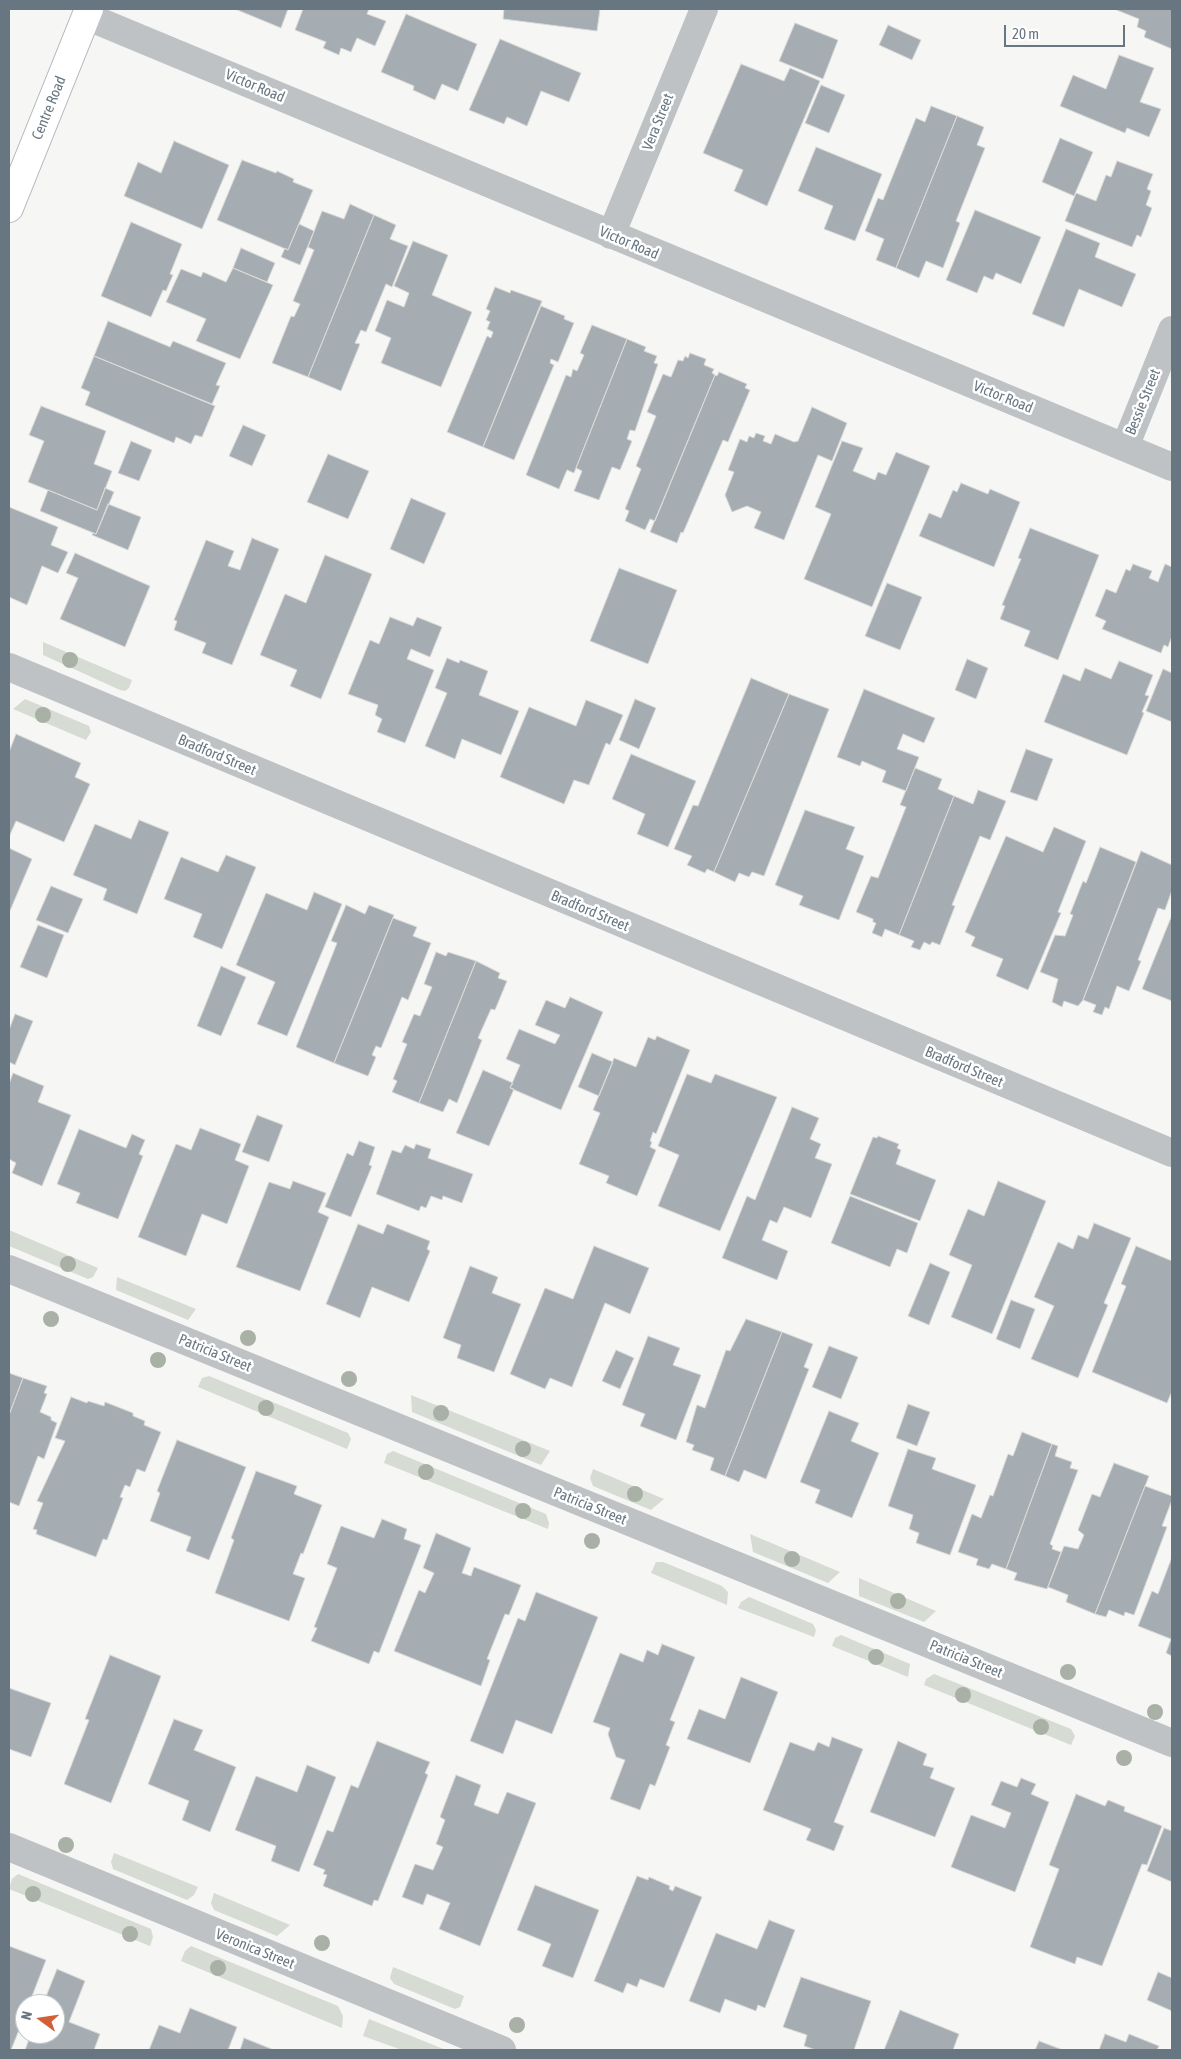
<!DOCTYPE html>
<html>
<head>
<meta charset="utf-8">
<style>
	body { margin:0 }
	#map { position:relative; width:1181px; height:2059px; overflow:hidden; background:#f6f6f4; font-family:"Asap Condensed",sans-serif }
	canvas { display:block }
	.frame { position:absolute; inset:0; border:10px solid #687681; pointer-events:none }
	.north { position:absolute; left:15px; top:1994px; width:50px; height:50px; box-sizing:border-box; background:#fff; border:1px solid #c3c8cd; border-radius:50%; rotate:284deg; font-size:14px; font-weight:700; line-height:20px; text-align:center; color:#687681 }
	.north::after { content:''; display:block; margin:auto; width:18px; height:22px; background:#d16039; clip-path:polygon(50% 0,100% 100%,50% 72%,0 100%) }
	.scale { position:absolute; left:1004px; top:25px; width:121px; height:22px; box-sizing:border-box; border:2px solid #687681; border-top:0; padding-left:6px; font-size:15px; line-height:18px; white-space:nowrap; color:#687681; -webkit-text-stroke:4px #fff; paint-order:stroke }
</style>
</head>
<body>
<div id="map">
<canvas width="1181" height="2059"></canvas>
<div class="frame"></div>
<div class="north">N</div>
<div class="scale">20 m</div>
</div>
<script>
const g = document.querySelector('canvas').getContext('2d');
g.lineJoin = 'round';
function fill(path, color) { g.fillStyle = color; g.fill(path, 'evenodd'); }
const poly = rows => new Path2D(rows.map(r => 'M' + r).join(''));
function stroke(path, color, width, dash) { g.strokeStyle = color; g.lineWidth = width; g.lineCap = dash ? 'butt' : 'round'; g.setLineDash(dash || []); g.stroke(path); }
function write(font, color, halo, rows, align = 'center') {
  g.font = font + ' "Asap Condensed",sans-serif'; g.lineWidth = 5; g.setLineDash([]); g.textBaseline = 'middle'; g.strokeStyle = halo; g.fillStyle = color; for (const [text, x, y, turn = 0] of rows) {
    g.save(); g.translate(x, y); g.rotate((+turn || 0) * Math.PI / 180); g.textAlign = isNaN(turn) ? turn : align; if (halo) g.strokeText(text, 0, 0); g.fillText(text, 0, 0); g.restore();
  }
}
const green = poly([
	[43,642,132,680,129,688,125,691,120,690,43,655],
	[25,699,89,726,91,732,86,740,13,709],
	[9,1230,98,1268,93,1277,88,1279,9,1246],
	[117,1277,196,1309,188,1320,116,1290],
	[209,1376,348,1433,351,1439,347,1449,198,1387,202,1378],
	[411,1395,550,1451,541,1465,412,1412],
	[393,1451,546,1514,549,1523,548,1529,384,1463,387,1454],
	[593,1469,664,1499,651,1510,593,1486,590,1478],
	[750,1534,840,1572,828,1583,753,1552],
	[656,1562,663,1562,722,1586,728,1592,727,1605,651,1573],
	[859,1578,936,1611,924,1622,859,1596],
	[749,1597,813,1624,816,1630,814,1637,738,1608,741,1602],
	[841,1635,910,1664,908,1677,832,1646,835,1638],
	[934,1674,1071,1729,1075,1736,1071,1745,924,1685,926,1679],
	[114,1853,198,1887,194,1895,187,1900,113,1869,111,1862],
	[18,1874,151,1929,153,1937,150,1946,9,1889,12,1879],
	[214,1893,290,1925,277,1936,214,1910,211,1903],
	[191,1946,338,2006,343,2016,342,2028,181,1961,185,1951],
	[393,1967,464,1996,460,2007,455,2009,394,1984,390,1978],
	[369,2019,446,2050,402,2050,363,2036]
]);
const building = poly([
	[235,9,288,9,281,28,235,9],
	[303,9,369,9,367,14,386,21,375,46,357,38,351,52,341,48,339,55,323,48,326,42,295,30,303,9],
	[504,9,600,9,597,31,503,19,504,9],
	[1114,9,1172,9,1172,49,1144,37,1146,31,1137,27,1139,19,1114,9],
	[406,14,477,44,458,91,442,84,435,100,413,90,414,86,381,72,406,14],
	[795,23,838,40,823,79,779,61,795,23],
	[888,25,921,40,912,60,879,45,888,25],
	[500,39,581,73,569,102,541,91,527,126,507,117,504,124,469,110,500,39],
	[1119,55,1154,68,1140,102,1161,109,1149,137,1127,128,1125,133,1060,106,1073,75,1106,89,1119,55],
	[741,64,784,81,790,68,820,81,767,206,734,191,743,170,703,153,741,64],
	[821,85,845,95,829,133,805,123,821,85],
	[931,106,957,116,896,268,876,260,884,239,865,231,878,198,883,200,916,118,925,122,931,106],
	[957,116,984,127,977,145,985,148,956,221,960,223,943,268,926,261,919,278,896,268,957,116],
	[1060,138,1093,152,1074,196,1042,182,1060,138],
	[174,141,229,165,202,229,124,196,138,162,161,173,174,141],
	[816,147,882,174,855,241,824,229,833,206,798,191,816,147],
	[242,160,276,173,277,171,294,179,293,182,313,190,288,250,217,220,242,160],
	[1117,161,1153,174,1147,189,1151,191,1146,205,1152,208,1141,237,1137,235,1132,247,1065,221,1076,193,1096,201,1106,175,1111,177,1117,161],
	[350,204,374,215,308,377,272,363,291,316,294,317,300,304,293,301,314,250,308,247,322,211,344,219,350,204],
	[975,210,1041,237,1021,284,996,273,993,280,984,276,977,293,946,280,975,210],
	[374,215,396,225,390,239,408,246,392,287,386,284,366,332,361,330,355,343,360,344,341,391,308,377,374,215],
	[131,222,182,244,170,274,173,275,166,291,163,290,151,317,101,296,131,222],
	[299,224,314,231,300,265,281,257,285,248,288,250,299,224],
	[1066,229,1100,243,1095,257,1136,274,1122,307,1079,289,1064,327,1032,314,1066,229],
	[413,241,448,255,432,295,472,312,441,387,381,363,391,338,375,331,387,300,404,307,409,293,394,286,413,241],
	[241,248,275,263,267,282,233,268,241,248],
	[233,268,273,285,240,359,196,341,206,319,166,302,181,269,201,277,203,272,226,282,233,268],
	[495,287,510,293,511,290,542,301,483,447,447,432,487,336,491,338,493,332,487,329,490,322,486,320,490,311,486,309,495,287],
	[541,306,565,316,564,319,574,323,558,362,551,359,550,363,554,365,514,460,483,447,541,306],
	[108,321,170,347,173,341,226,363,216,385,220,386,212,404,94,356,108,321],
	[592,325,627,339,574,473,567,470,559,489,526,475,566,375,571,377,573,369,577,371,584,355,580,353,592,325],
	[627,339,646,347,644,351,657,356,654,363,658,364,635,431,630,430,627,439,632,441,620,470,612,467,599,500,574,491,582,471,576,468,627,339],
	[690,353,706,359,704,365,714,369,712,373,715,375,655,521,650,519,645,530,625,521,629,511,625,509,641,469,636,466,656,416,647,412,663,374,671,377,678,360,683,361,685,356,688,358,690,353],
	[94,356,215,406,202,437,195,435,191,444,176,437,174,443,85,405,90,392,81,388,94,356],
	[719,372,747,384,745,388,750,390,728,442,723,440,683,533,681,532,677,543,650,532,715,375,717,376,719,372],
	[41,406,106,431,94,464,112,471,97,510,28,482,44,441,29,435,41,406],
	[812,407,847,423,832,461,818,455,784,540,754,528,761,512,747,506,732,512,725,495,734,472,728,470,740,439,747,442,749,436,754,438,756,433,765,436,763,441,771,444,775,434,794,442,798,441,812,407],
	[243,425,266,435,252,466,229,456,243,425],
	[131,441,152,450,139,481,118,473,131,441],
	[842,441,863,448,853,471,875,480,878,472,886,475,896,452,930,466,872,607,804,579,831,514,815,507,842,441],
	[328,454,369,471,348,519,307,502,328,454],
	[961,483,988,494,990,489,1020,502,994,567,919,536,929,513,941,518,953,490,957,492,961,483],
	[105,488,114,492,96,534,40,511,48,490,97,510,105,488],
	[411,498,446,513,424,564,390,549,411,498],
	[108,504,141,517,128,550,92,535,93,533,96,534,108,504],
	[9,507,58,527,51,545,68,552,58,573,42,566,27,605,9,597,9,507],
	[1030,528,1099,555,1058,660,1024,646,1030,631,1000,619,1005,606,1002,605,1021,559,1018,558,1030,528],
	[252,538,279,549,232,665,202,653,206,643,174,630,177,621,174,620,206,540,234,551,228,566,240,570,252,538],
	[75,553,150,586,125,647,60,619,78,578,66,573,75,553],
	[325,555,372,574,321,699,290,686,297,670,260,655,285,594,306,603,325,555],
	[1133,564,1152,571,1149,578,1158,582,1165,564,1172,567,1172,636,1168,647,1164,645,1161,653,1102,629,1106,621,1095,616,1106,589,1116,593,1126,569,1130,571,1133,564],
	[619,568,677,590,648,664,590,641,619,568],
	[887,583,922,597,900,650,865,636,887,583],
	[390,617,413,626,417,617,442,627,430,657,411,649,407,659,434,670,405,743,377,732,382,719,375,715,378,705,348,694,370,640,379,644,390,617],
	[447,658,459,663,460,660,488,671,479,695,519,711,501,755,462,739,455,759,425,746,447,693,435,688,447,658],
	[967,659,988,668,976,699,955,690,967,659],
	[1119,661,1153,675,1145,695,1149,696,1142,712,1144,713,1127,755,1044,722,1063,674,1080,681,1085,668,1111,679,1119,661],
	[1163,669,1172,673,1172,722,1146,711,1163,669],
	[751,678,789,694,714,872,707,869,705,873,687,865,692,856,674,849,693,805,698,806,751,678],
	[864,689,935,718,924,743,903,734,897,749,919,757,906,791,882,782,886,771,862,761,860,766,837,757,864,689],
	[789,694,829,709,764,876,752,872,749,877,739,873,735,882,714,872,789,694],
	[635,699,656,708,639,749,619,740,635,699],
	[586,700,623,715,610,745,606,743,589,785,574,780,564,804,500,777,529,707,576,726,586,700],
	[16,734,81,763,75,777,90,784,64,842,16,821,9,837,9,752,16,734],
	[1026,749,1053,759,1037,801,1010,792,1026,749],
	[631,754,696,781,668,847,637,834,645,814,612,799,631,754],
	[915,768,942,779,938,789,954,796,899,935,885,929,882,937,872,933,876,923,873,922,873,919,856,912,871,876,878,878,906,807,900,805,915,768],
	[978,790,1006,801,990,840,980,836,952,905,955,906,940,945,932,942,930,945,924,942,920,950,911,947,914,941,899,935,954,796,973,804,978,790],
	[805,810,855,827,846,849,864,856,839,920,799,905,803,896,775,885,805,810],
	[139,820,169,832,137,914,103,900,107,889,73,875,95,824,131,839,139,820],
	[1054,827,1086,841,1058,912,1061,913,1028,990,996,976,1003,959,971,946,975,937,965,932,1006,836,1043,852,1054,827],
	[1100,847,1136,862,1083,1000,1078,1006,1064,1001,1062,1007,1052,1002,1058,979,1040,972,1055,935,1065,936,1073,915,1070,914,1083,881,1086,883,1100,847],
	[9,848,32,859,9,913,9,848],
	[1141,851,1172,865,1172,890,1165,910,1158,908,1138,960,1141,961,1129,991,1117,986,1109,1009,1105,1007,1102,1015,1093,1012,1096,1005,1083,1000,1141,851],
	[226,855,256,867,222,949,193,937,202,914,164,899,181,857,218,872,226,855],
	[51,886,83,899,68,933,36,920,51,886],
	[314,892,342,904,287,1036,257,1024,275,982,236,965,266,893,307,910,314,892],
	[346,905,365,914,369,905,394,915,334,1063,296,1047,337,943,331,941,346,905],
	[1172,915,1172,1001,1142,989,1172,915],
	[393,918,417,927,413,936,431,943,408,1000,402,997,381,1048,376,1046,372,1055,376,1057,368,1076,334,1063,393,918],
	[38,925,64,935,47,978,20,967,38,925],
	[436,952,446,956,448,952,476,961,419,1103,392,1092,397,1081,393,1079,407,1044,402,1042,414,1014,420,1016,432,987,424,984,436,952],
	[476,961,500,973,498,978,507,981,495,1010,491,1009,478,1038,482,1040,457,1103,449,1099,443,1112,419,1103,476,961],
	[221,966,246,977,221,1036,197,1026,221,966],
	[570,997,603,1012,561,1110,510,1088,520,1065,506,1059,519,1029,555,1044,560,1035,535,1025,546,1000,565,1008,570,997],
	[15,1014,33,1021,15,1065,9,1062,9,1030,15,1014],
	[657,1036,690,1050,656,1134,653,1132,650,1141,652,1142,650,1147,656,1150,637,1196,606,1183,609,1176,579,1164,600,1113,593,1110,614,1058,636,1067,648,1037,655,1040,657,1036],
	[592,1053,613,1062,599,1096,578,1087,592,1053],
	[483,1070,513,1083,510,1088,514,1089,489,1146,456,1133,483,1070],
	[13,1073,44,1086,38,1102,71,1115,42,1186,12,1173,16,1163,9,1159,9,1084,13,1073],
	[687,1074,711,1083,715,1074,777,1097,720,1231,658,1206,679,1155,658,1146,687,1074],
	[792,1107,819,1118,810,1139,821,1144,815,1158,832,1164,811,1218,784,1207,777,1223,770,1220,762,1240,788,1251,777,1280,722,1258,747,1196,755,1200,792,1107],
	[257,1115,283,1125,269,1162,242,1152,257,1115],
	[200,1128,241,1144,235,1160,249,1166,227,1224,202,1214,186,1256,138,1237,176,1144,191,1150,200,1128],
	[79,1129,126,1148,132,1134,145,1140,139,1154,143,1156,118,1219,76,1203,80,1193,57,1184,79,1129],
	[878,1136,899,1144,897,1148,901,1150,896,1164,936,1180,920,1221,850,1194,873,1137,877,1138,878,1136],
	[359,1141,375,1147,369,1165,372,1166,351,1217,325,1207,347,1153,353,1156,359,1141],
	[416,1144,431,1149,428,1158,473,1174,462,1203,443,1196,442,1200,431,1196,426,1208,421,1206,419,1211,376,1194,392,1150,401,1153,405,1145,414,1149,416,1144],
	[293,1181,326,1193,318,1212,329,1217,300,1291,236,1267,269,1182,290,1189,293,1181],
	[998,1181,1046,1201,992,1334,951,1317,972,1265,949,1255,968,1209,984,1216,998,1181],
	[850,1196,918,1223,907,1253,897,1249,890,1267,831,1243,850,1196],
	[1094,1223,1131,1238,1104,1303,1108,1305,1078,1378,1031,1359,1054,1306,1034,1297,1058,1242,1073,1249,1078,1235,1088,1239,1094,1223],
	[358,1224,383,1234,387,1224,430,1241,427,1249,430,1251,409,1302,372,1287,360,1318,326,1304,358,1224],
	[594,1246,649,1268,630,1314,605,1303,572,1387,550,1378,545,1389,510,1374,545,1288,573,1299,594,1246],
	[1136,1246,1172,1261,1172,1391,1167,1403,1092,1372,1126,1286,1121,1284,1136,1246],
	[930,1263,950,1272,929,1325,908,1316,930,1263],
	[470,1266,498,1277,492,1293,521,1304,494,1372,457,1358,461,1345,443,1338,470,1266],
	[1011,1300,1035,1309,1020,1349,996,1339,1011,1300],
	[746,1319,782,1332,725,1476,710,1470,714,1458,692,1450,694,1445,686,1442,697,1405,705,1408,726,1350,730,1351,746,1319],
	[782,1332,813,1344,804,1367,809,1369,766,1479,744,1470,739,1482,725,1476,782,1332],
	[648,1336,680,1348,673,1365,701,1375,676,1440,640,1426,645,1414,622,1405,648,1336],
	[829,1346,858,1357,841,1399,812,1387,829,1346],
	[616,1350,634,1358,620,1389,602,1381,616,1350],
	[9,1373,23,1378,9,1415,9,1373],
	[23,1378,47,1386,44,1393,47,1394,40,1412,51,1417,51,1420,57,1423,44,1459,38,1456,19,1506,9,1502,9,1415,23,1378],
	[71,1397,87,1403,88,1401,104,1406,105,1402,133,1413,133,1416,145,1421,144,1425,161,1432,145,1472,137,1469,130,1487,125,1485,120,1497,123,1498,107,1540,103,1539,96,1557,36,1534,37,1530,33,1529,43,1503,37,1501,65,1441,55,1438,71,1397],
	[908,1404,930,1412,917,1446,896,1438,908,1404],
	[829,1411,859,1423,851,1441,879,1453,852,1518,815,1503,820,1490,800,1482,829,1411],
	[1022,1432,1052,1444,1006,1569,992,1564,989,1569,976,1565,978,1559,958,1552,972,1514,981,1518,990,1495,993,1496,1008,1454,1013,1456,1022,1432],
	[177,1440,246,1467,209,1560,186,1551,191,1537,150,1521,160,1493,157,1491,177,1440],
	[1052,1444,1058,1446,1055,1456,1072,1462,1070,1468,1078,1470,1050,1544,1053,1546,1052,1549,1061,1552,1047,1589,1014,1580,1017,1573,1006,1569,1052,1444],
	[908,1449,936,1458,932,1469,976,1485,950,1555,916,1543,919,1533,909,1529,913,1515,888,1506,908,1449],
	[1114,1463,1149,1476,1095,1614,1066,1602,1068,1595,1048,1587,1064,1546,1078,1549,1084,1535,1078,1530,1092,1494,1100,1497,1114,1463],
	[256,1471,297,1486,294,1494,322,1505,303,1554,301,1553,293,1574,305,1578,289,1621,215,1593,234,1540,231,1538,256,1471],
	[1145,1486,1172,1496,1172,1500,1162,1526,1167,1527,1134,1615,1125,1612,1124,1616,1109,1610,1106,1617,1095,1614,1145,1486],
	[382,1519,407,1529,404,1539,421,1545,379,1653,374,1651,369,1664,311,1641,317,1628,314,1627,337,1568,327,1564,341,1526,374,1538,382,1519],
	[436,1533,471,1548,462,1573,471,1576,474,1567,521,1585,509,1615,505,1614,487,1659,490,1660,481,1686,394,1651,419,1590,425,1593,434,1573,423,1568,436,1533],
	[1172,1557,1172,1656,1166,1653,1171,1639,1138,1626,1152,1591,1158,1594,1172,1557],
	[536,1592,598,1617,552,1734,516,1720,503,1754,470,1741,518,1618,525,1621,536,1592],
	[662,1644,695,1657,670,1720,675,1722,666,1745,670,1747,655,1786,650,1784,640,1810,610,1799,625,1760,616,1757,608,1734,610,1728,593,1722,620,1653,643,1662,647,1650,658,1655,662,1644],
	[110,1655,161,1676,111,1803,64,1784,89,1720,85,1719,110,1655],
	[741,1677,778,1692,750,1763,687,1739,699,1709,725,1719,741,1677],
	[9,1688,51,1703,31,1757,9,1749,9,1688],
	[174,1719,203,1730,194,1750,236,1767,210,1832,182,1820,189,1801,148,1784,174,1719],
	[832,1737,863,1749,834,1822,844,1826,834,1851,806,1840,811,1829,763,1810,790,1742,814,1751,818,1742,829,1747,832,1737],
	[377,1741,430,1762,425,1773,428,1775,378,1901,374,1900,372,1906,323,1886,327,1875,323,1874,325,1870,313,1865,327,1830,333,1832,351,1785,358,1788,377,1741],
	[898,1741,927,1754,923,1765,934,1768,930,1778,955,1788,935,1837,870,1812,898,1741],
	[307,1765,336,1777,299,1872,271,1861,276,1846,235,1830,256,1776,297,1792,307,1765],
	[456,1775,481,1785,474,1805,498,1814,507,1792,536,1803,480,1946,439,1929,450,1903,427,1894,423,1905,402,1897,415,1864,433,1870,443,1847,436,1844,445,1820,440,1817,456,1775],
	[1021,1778,1036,1784,1031,1794,1049,1802,1015,1892,951,1867,971,1815,1005,1828,1011,1813,991,1805,1001,1781,1017,1787,1021,1778],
	[1076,1794,1105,1806,1108,1800,1125,1807,1124,1811,1162,1826,1147,1865,1142,1864,1102,1966,1077,1957,1075,1964,1030,1947,1059,1869,1049,1865,1076,1794],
	[1164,1828,1172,1831,1172,1882,1147,1871,1164,1828],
	[637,1876,648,1880,649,1877,670,1886,669,1889,673,1891,675,1886,702,1897,664,1988,640,1979,637,1987,627,1983,623,1993,594,1981,637,1876],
	[535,1885,599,1910,573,1978,542,1966,551,1944,517,1930,535,1885],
	[769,1920,795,1930,765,2008,758,2005,756,2011,725,1999,720,2013,689,2001,716,1933,757,1949,769,1920],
	[9,1946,46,1960,29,2004,25,2004,25,2015,11,2050,9,2050,9,1946],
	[57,1969,85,1981,69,2022,100,2034,94,2050,25,2050,31,2034,55,2034,55,2004,43,2004,57,1969],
	[1158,1972,1172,1978,1172,2011,1147,2000,1158,1972],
	[801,1977,871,2001,854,2050,816,2050,804,2046,807,2035,783,2027,801,1977],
	[190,2008,237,2027,228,2050,149,2050,159,2025,180,2033,190,2008],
	[900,2010,959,2034,953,2050,884,2050,900,2010],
	[1105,2034,1126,2042,1129,2034,1159,2046,1157,2050,1099,2050,1105,2034],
	[244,2038,274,2050,240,2050,244,2038],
	[1039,2041,1063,2050,1035,2050,1039,2041]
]);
const minor = poly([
	[86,16,1172,467],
	[611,235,704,9],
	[1125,447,1172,330],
	[9,667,1172,1153],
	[9,1269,1172,1743],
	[9,1847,502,2050]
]);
const secondary = poly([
	[9,208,89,9]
]);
const trees = [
	[70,660],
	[43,715],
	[68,1264],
	[51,1319],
	[248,1338],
	[158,1360],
	[349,1379],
	[266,1408],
	[441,1413],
	[523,1449],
	[426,1472],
	[635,1494],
	[523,1511],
	[592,1541],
	[792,1559],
	[898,1601],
	[876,1657],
	[1068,1672],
	[963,1695],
	[1155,1712],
	[1041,1727],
	[1124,1758],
	[66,1845],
	[33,1894],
	[130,1934],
	[322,1943],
	[218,1968],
	[517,2025]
];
const streetNames = [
	["Victor Road",255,86,23],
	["Centre Road",49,108,-68],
	["Vera Street",658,122,-68],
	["Victor Road",629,243,23],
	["Victor Road",1003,397,22],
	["Bessie Street",1143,402,-68],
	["Bradford Street",217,755,23],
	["Bradford Street",590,911,23],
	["Bradford Street",964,1067,23],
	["Patricia Street",215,1353,22],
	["Patricia Street",590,1506,22],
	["Patricia Street",966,1659,22],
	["Veronica Street",255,1949,22]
];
fill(green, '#d6dbd3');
fill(building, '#a6adb2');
stroke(building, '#d8d8d6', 1);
stroke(secondary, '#b3b7bb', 30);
stroke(minor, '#bec2c5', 28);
stroke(secondary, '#fff', 28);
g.fillStyle = '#a9b1a6';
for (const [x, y] of trees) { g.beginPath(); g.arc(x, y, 8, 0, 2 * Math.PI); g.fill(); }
write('15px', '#687681', '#fff', streetNames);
</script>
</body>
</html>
